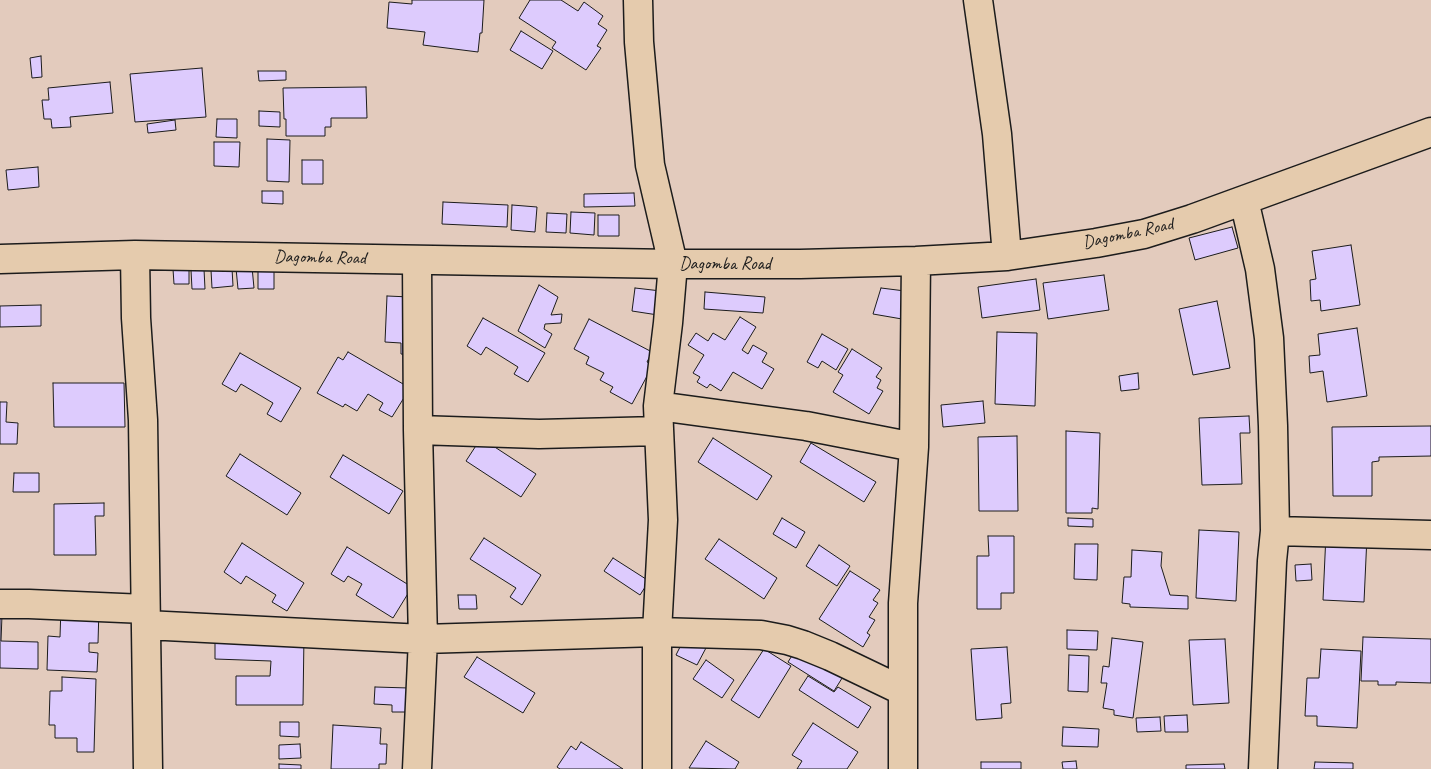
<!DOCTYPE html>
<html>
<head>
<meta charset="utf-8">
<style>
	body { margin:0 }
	canvas { display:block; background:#e3cbbd }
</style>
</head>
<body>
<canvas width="1431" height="769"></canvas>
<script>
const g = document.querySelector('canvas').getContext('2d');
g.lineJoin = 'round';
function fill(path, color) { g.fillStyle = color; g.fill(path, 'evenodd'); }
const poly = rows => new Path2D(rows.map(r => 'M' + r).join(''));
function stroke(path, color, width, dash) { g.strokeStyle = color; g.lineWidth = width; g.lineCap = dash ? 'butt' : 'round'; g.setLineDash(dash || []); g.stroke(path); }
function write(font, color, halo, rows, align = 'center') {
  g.font = font + ' Caveat,sans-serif'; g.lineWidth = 4.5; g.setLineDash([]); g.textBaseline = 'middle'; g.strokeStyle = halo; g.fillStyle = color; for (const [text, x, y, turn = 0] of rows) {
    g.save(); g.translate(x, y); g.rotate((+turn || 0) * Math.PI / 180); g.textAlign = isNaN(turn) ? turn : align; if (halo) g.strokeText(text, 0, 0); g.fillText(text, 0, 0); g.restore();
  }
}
const building = poly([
	[412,0,484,0,482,33,480,33,478,52,423,45,425,32,387,28,389,2,412,4,412,0],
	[530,0,561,0,578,11,584,2,603,16,598,24,607,30,597,46,601,48,586,70,552,48,556,42,519,18,530,0],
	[521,31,553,51,542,69,510,50,521,31],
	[41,56,42,77,32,78,30,58,41,56],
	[202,68,206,117,135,122,130,74,202,68],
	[258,71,286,71,286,80,259,81,258,71],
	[110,82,113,113,70,117,71,127,52,128,51,119,44,119,42,100,49,100,48,88,110,82],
	[366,87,367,118,331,118,331,127,325,127,325,136,286,136,286,119,284,119,283,88,366,87],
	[259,111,280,112,280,127,259,126,259,111],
	[217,119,237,119,237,138,216,137,217,119],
	[175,120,176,130,148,133,147,124,175,120],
	[267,139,290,140,289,182,267,181,267,139],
	[214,142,240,142,239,167,214,166,214,142],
	[302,160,323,160,323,184,302,184,302,160],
	[38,167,39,187,8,190,6,170,38,167],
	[262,191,283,191,283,204,262,203,262,191],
	[634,193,635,206,584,207,584,194,634,193],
	[443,202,508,205,507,227,442,224,443,202],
	[512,205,537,207,535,232,511,230,512,205],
	[571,212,595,213,594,235,570,233,571,212],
	[547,213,567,214,566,233,546,232,547,213],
	[598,215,619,215,619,236,598,236,598,215],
	[1232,227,1238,248,1195,260,1189,238,1232,227],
	[1351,245,1360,305,1321,311,1320,300,1311,301,1310,280,1316,279,1312,251,1351,245],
	[258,265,274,265,274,289,258,289,258,265],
	[252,267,254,288,238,289,236,268,252,267],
	[232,268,233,286,212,288,211,270,232,268],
	[173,269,189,269,189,284,174,284,173,269],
	[204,269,205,289,192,289,191,270,204,269],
	[1104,275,1109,310,1048,319,1043,283,1104,275],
	[1036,279,1040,310,982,318,978,287,1036,279],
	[539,285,558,297,551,315,562,314,561,323,545,324,544,329,552,334,545,348,518,331,539,285],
	[635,288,661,291,658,315,632,311,635,288],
	[881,288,905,291,902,319,873,314,881,288],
	[705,292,765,297,763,313,704,309,705,292],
	[387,296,410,297,415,355,401,354,401,343,385,342,387,296],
	[1217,301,1230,368,1193,375,1179,309,1217,301],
	[41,305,41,326,0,327,0,306,41,305],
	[740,317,756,327,742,350,748,354,753,345,767,353,762,362,774,369,762,389,733,372,721,391,710,384,707,388,697,382,700,377,693,373,704,355,688,345,696,333,708,341,713,333,725,340,740,317],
	[483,318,545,353,528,382,514,374,518,367,486,347,481,355,467,346,483,318],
	[589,319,652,352,647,362,653,365,632,404,610,392,613,387,600,380,604,373,586,364,589,357,574,349,589,319],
	[1357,328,1367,396,1327,402,1323,371,1310,373,1309,356,1320,355,1318,334,1357,328],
	[997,332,1037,333,1035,406,995,404,997,332],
	[822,334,848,349,836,370,822,361,818,368,807,362,822,334],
	[852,349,882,368,876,377,881,380,877,388,883,391,869,414,833,392,843,375,838,372,852,349],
	[348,352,410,388,392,417,379,410,383,403,368,394,357,411,345,404,343,407,317,393,338,357,343,360,348,352],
	[240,353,301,388,281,422,267,414,273,403,241,384,236,392,222,384,240,353],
	[1138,373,1139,389,1121,391,1119,376,1138,373],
	[53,383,124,383,125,427,54,427,53,383],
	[983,401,985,423,943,427,941,405,983,401],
	[0,402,7,402,6,422,18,423,17,444,0,444,0,402],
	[1249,416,1250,433,1240,433,1242,484,1202,485,1199,418,1249,416],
	[1431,426,1431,456,1379,457,1379,461,1372,462,1372,496,1333,496,1332,427,1431,426],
	[1066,431,1100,433,1098,509,1092,508,1092,513,1066,513,1066,431],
	[1017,436,1018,511,979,511,978,437,1017,436],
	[481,438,536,474,521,497,466,461,481,438],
	[713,438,772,476,757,500,698,462,713,438],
	[811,443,876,482,864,502,800,462,811,443],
	[240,454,301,493,287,515,226,476,240,454],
	[343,455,403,491,389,514,330,477,343,455],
	[14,473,39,473,39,492,13,492,14,473],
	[104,503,104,516,95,516,96,555,54,555,54,504,104,503],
	[782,518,805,532,796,548,773,534,782,518],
	[1068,518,1093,519,1093,527,1068,526,1068,518],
	[1199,530,1239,532,1236,601,1196,598,1199,530],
	[1326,534,1367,536,1364,602,1323,600,1326,534],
	[988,536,1014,536,1014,593,1001,593,1001,609,977,609,977,556,989,556,988,536],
	[484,538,541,575,522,605,510,597,516,588,470,559,484,538],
	[719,539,777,578,764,599,705,559,719,539],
	[242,543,304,583,287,611,272,602,276,595,246,576,241,584,224,572,242,543],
	[1075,544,1098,544,1097,580,1074,579,1075,544],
	[819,545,850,566,837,586,806,566,819,545],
	[347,547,412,587,393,618,356,595,362,584,348,576,344,582,331,574,347,547],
	[1132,550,1162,552,1161,566,1170,595,1188,596,1188,609,1130,607,1130,604,1122,603,1124,577,1131,577,1132,550],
	[613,558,649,581,640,595,604,571,613,558],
	[1311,564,1312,580,1296,581,1295,565,1311,564],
	[850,571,880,590,873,600,878,603,869,617,875,620,867,633,870,635,863,647,819,619,850,571],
	[458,595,476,595,477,609,459,609,458,595],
	[61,607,99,608,98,643,89,643,89,652,98,653,97,672,47,670,48,636,60,637,61,607],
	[0,615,2,615,1,641,38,642,38,669,0,668,0,615],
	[1067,630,1098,631,1097,650,1067,649,1067,630],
	[215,633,304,635,303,705,236,705,236,676,270,676,271,661,215,659,215,633],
	[686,635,707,646,697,665,676,655,686,635],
	[1363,637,1431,639,1431,683,1396,682,1396,685,1378,685,1378,681,1361,681,1363,637],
	[1112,638,1143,642,1133,718,1114,715,1114,710,1103,708,1107,683,1101,683,1103,666,1109,667,1112,638],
	[1225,639,1229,703,1193,705,1189,640,1225,639],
	[798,646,844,675,834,691,788,662,798,646],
	[1007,647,1011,703,1001,704,1002,718,976,720,971,649,1007,647],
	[764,649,791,666,759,718,731,700,764,649],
	[1321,649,1361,651,1357,728,1317,726,1317,716,1305,716,1307,678,1319,678,1321,649],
	[1069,655,1089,656,1088,692,1068,691,1069,655],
	[477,657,535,693,523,713,464,677,477,657],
	[706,660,734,680,722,698,693,679,706,660],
	[808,676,834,692,838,687,871,707,858,728,799,690,808,676],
	[62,677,96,679,94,752,77,752,77,738,55,738,55,725,49,725,50,691,62,691,62,677],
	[375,687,409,688,408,712,392,712,392,705,374,704,375,687],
	[1187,715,1188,732,1165,732,1164,716,1187,715],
	[1160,717,1161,731,1137,732,1136,718,1160,717],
	[280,722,299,722,299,737,280,736,280,722],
	[813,723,858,752,847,769,797,769,802,761,792,755,813,723],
	[333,725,381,728,380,744,387,744,386,764,379,764,379,769,331,769,333,725],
	[1063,727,1099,729,1098,747,1062,746,1063,727],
	[706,741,739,762,735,769,689,768,706,741],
	[581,742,623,769,560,769,557,767,571,746,576,750,581,742],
	[300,744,301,758,279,759,279,745,300,744],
	[1076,761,1077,769,1063,769,1062,762,1076,761],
	[981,762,1021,762,1021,769,981,769,981,762],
	[1315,762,1353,763,1353,769,1314,769,1315,762],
	[279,764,301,765,301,769,279,769,279,764],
	[1224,764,1225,769,1186,769,1186,765,1224,764]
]);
const minor = poly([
	[638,0,639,42,650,165,673,264,668,323,658,406,663,520,657,632,657,769],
	[978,0,997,134,1007,256],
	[1244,200,1260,269,1269,338,1273,426,1275,531,1272,561,1263,769],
	[135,255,136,318,143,420,148,769],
	[0,259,135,255,673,264,800,264,916,261,1007,256,1096,243,1144,234,1192,219,1431,132],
	[658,406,806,426,914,447],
	[418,430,539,434,659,431],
	[1275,531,1431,535],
	[0,604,29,604,145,609],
	[146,625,423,639,657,632,761,635,787,640,803,645,830,656,903,691],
	[417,769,423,639,418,430,417,260],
	[903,769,903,603,914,447,916,261]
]);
const streetNames = [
	["Dagomba Road",1128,234,-12],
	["Dagomba Road",320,258,1],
	["Dagomba Road",725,264]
];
fill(building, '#ddcbfd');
stroke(building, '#1c1c1c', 1);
stroke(minor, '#1c1c1c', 31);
stroke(minor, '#e5cbad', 28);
write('18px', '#1c1c1c', '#e5cbad', streetNames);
</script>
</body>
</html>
